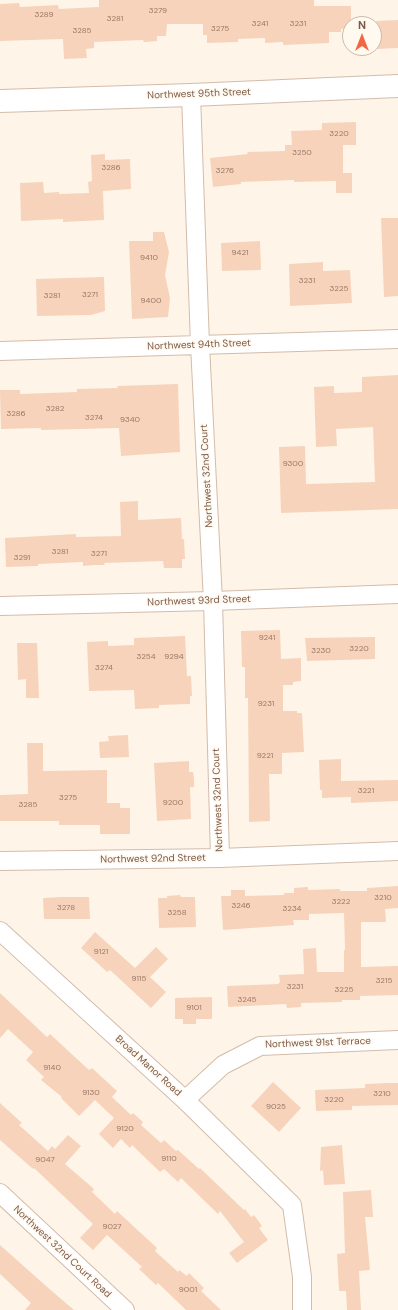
<!DOCTYPE html>
<html>
<head>
<meta charset="utf-8">
<style>
	body { margin:0 }
	#map { position:relative; width:398px; height:1310px; overflow:hidden; background:#fef5e8; font-family:"DM Sans",sans-serif }
	canvas { display:block }
	.north { position:absolute; left:342px; top:16px; width:40px; height:40px; box-sizing:border-box; background:#fff9f0; border:1px solid #cbb9ad; border-radius:50%; rotate:0deg; font-size:11px; font-weight:700; line-height:16px; text-align:center; color:#7c5a48 }
	.north::after { content:''; display:block; margin:auto; width:14px; height:18px; background:#f46641; clip-path:polygon(50% 0,100% 100%,50% 72%,0 100%) }
</style>
</head>
<body>
<div id="map">
<canvas width="398" height="1310"></canvas>
<div class="north">N</div>
</div>
<script>
const g = document.querySelector('canvas').getContext('2d');
g.lineJoin = 'round';
function fill(path, color) { g.fillStyle = color; g.fill(path, 'evenodd'); }
const poly = rows => new Path2D(rows.map(r => 'M' + r).join(''));
function stroke(path, color, width, dash) { g.strokeStyle = color; g.lineWidth = width; g.lineCap = dash ? 'butt' : 'round'; g.setLineDash(dash || []); g.stroke(path); }
function write(font, color, halo, rows, align = 'center') {
  g.font = font + ' "DM Sans",sans-serif'; g.lineWidth = 3; g.setLineDash([]); g.textBaseline = 'middle'; g.strokeStyle = halo; g.fillStyle = color; for (const [text, x, y, turn = 0] of rows) {
    g.save(); g.translate(x, y); g.rotate((+turn || 0) * Math.PI / 180); g.textAlign = isNaN(turn) ? turn : align; if (halo) g.strokeText(text, 0, 0); g.fillText(text, 0, 0); g.restore();
  }
}
const building = poly([
	[99,0,314,0,314,6,351,6,351,24,350,28,341,29,341,32,329,32,329,43,283,45,283,42,265,43,265,38,238,39,238,42,207,43,207,35,203,35,203,24,167,24,166,36,157,36,157,41,144,42,143,40,94,42,94,48,86,49,87,58,64,59,63,39,0,41,0,4,19,3,20,7,58,5,59,9,99,7],
	[398,20,398,48,377,49,376,21],
	[356,122,356,145,343,145,343,173,352,173,352,193,336,193,336,181,294,182,294,180,241,182,241,184,213,187,210,158,248,154,247,152,285,151,285,145,292,145,291,131,322,130,322,123],
	[105,154,105,160,130,159,131,189,103,191,104,220,63,222,63,219,21,221,20,183,43,182,44,193,59,192,59,194,89,193,88,182,92,181,91,155],
	[381,218,398,218,398,296,384,297],
	[153,232,164,232,169,252,165,275,170,298,168,317,132,319,129,241,153,241],
	[260,241,261,270,222,271,221,243],
	[323,262,323,271,350,270,352,303,290,306,289,264],
	[104,277,105,311,91,315,37,316,36,279],
	[398,375,398,509,281,513,279,447,305,446,306,484,375,482,373,427,336,429,337,446,316,447,314,387,334,386,334,393,362,392,362,377],
	[178,384,180,452,121,456,119,428,41,430,41,428,1,429,0,390,20,390,20,394,77,392,77,389,118,388,117,386],
	[138,501,138,520,181,518,182,539,184,539,185,559,182,559,182,568,164,568,163,561,104,563,105,565,94,565,83,566,83,562,38,564,38,566,6,567,5,538,76,534,76,537,121,536,120,502],
	[280,630,281,659,301,658,301,681,293,682,293,685,283,685,283,711,297,711,297,713,302,713,304,752,282,753,282,774,269,774,270,821,249,822,248,698,245,698,245,667,242,667,241,631],
	[185,636,187,676,191,676,192,696,190,696,190,704,159,705,159,708,135,709,134,690,89,691,87,642,108,641,108,646,134,645,134,638],
	[375,637,375,659,307,661,305,638],
	[17,643,37,643,39,698,26,698,26,679,18,680],
	[128,735,129,757,100,758,99,742,109,741,108,736],
	[27,743,43,743,43,771,107,770,107,803,120,803,120,808,130,808,130,834,100,834,100,825,59,825,59,821,0,821,0,795,28,794],
	[341,759,341,781,398,780,398,801,351,803,351,797,322,798,322,790,320,790,319,760],
	[189,761,189,772,193,772,194,779,194,787,190,787,191,819,157,821,154,763],
	[398,886,398,908,385,909,386,922,361,922,361,967,398,966,398,995,360,996,360,1000,342,1000,342,1002,301,1003,301,1007,287,1008,286,1004,228,1007,227,986,278,984,280,982,279,975,304,974,303,949,316,948,317,972,344,972,344,950,345,950,344,913,309,914,309,920,293,920,294,925,223,930,221,896,231,896,231,890,245,890,245,896,284,895,284,893,294,893,294,888,308,887,308,890,340,889,340,891,367,891,367,888],
	[180,895,181,897,195,897,196,927,159,928,158,898,167,898,167,896],
	[62,897,89,897,90,919,44,919,43,898],
	[95,932,135,968,156,947,168,959,150,977,166,992,151,1008,110,970,107,972,81,948],
	[0,993,47,1037,50,1034,89,1070,92,1068,117,1091,112,1097,131,1115,133,1113,143,1122,141,1125,161,1143,164,1140,176,1151,178,1150,199,1169,200,1168,244,1210,245,1209,251,1217,254,1215,262,1226,259,1228,268,1240,237,1263,229,1253,244,1242,220,1211,218,1214,181,1178,178,1182,164,1169,160,1172,132,1145,130,1148,121,1139,113,1148,99,1134,114,1118,95,1100,79,1116,61,1098,62,1097,41,1080,44,1077,26,1060,33,1052,8,1029,0,1038],
	[212,997,212,1019,196,1019,196,1024,183,1024,183,1019,175,1019,175,998],
	[273,1082,301,1108,279,1132,251,1106],
	[389,1083,398,1083,398,1105,352,1106,352,1110,316,1111,315,1090,365,1088,365,1084],
	[0,1103,22,1123,19,1125,48,1151,52,1146,55,1149,68,1135,81,1146,65,1164,94,1189,92,1192,115,1214,117,1211,157,1248,155,1251,178,1272,179,1270,187,1276,189,1273,204,1288,201,1291,221,1310,186,1310,158,1283,156,1285,139,1269,142,1267,107,1235,93,1250,80,1238,93,1224,34,1168,33,1169,0,1140],
	[342,1145,345,1184,324,1185,323,1170,320,1171,321,1147],
	[371,1190,373,1217,365,1217,370,1270,359,1271,361,1310,347,1310,346,1291,339,1291,337,1254,345,1253,343,1192],
	[0,1245,46,1286,74,1310,25,1310,31,1303,0,1274]
]);
const minor = poly([
	[191,95,200,345,213,601,220,858],
	[0,351,398,339],
	[0,606,213,601,398,594],
	[0,861,220,858,398,851],
	[0,931,185,1100,292,1205,302,1277,302,1310],
	[185,1100,223,1065,260,1046,398,1040],
	[0,1193,125,1310]
]);
const tertiary = poly([
	[0,101,191,95,398,86]
]);
const numberNames = [
	["3279",158,11],
	["3289",44,15],
	["3281",115,19],
	["3241",260,24],
	["3231",298,24],
	["3275",220,29],
	["3285",82,31],
	["3220",339,134],
	["3250",302,153],
	["3286",111,168],
	["3276",225,171],
	["9421",240,253],
	["9410",149,258],
	["3231",307,281],
	["3225",339,289],
	["3271",90,295],
	["3281",52,296],
	["9400",151,301],
	["3282",55,409],
	["3286",16,414],
	["3274",94,418],
	["9340",130,420],
	["9300",293,464],
	["3281",60,552],
	["3271",99,554],
	["3291",22,558],
	["9241",267,638],
	["3220",359,649],
	["3230",321,651],
	["3254",146,657],
	["9294",174,657],
	["3274",104,668],
	["9231",266,704],
	["9221",265,756],
	["3221",366,791],
	["3275",68,798],
	["9200",173,803],
	["3285",28,805],
	["3210",383,898],
	["3222",341,902],
	["3246",241,906],
	["3278",66,908],
	["3234",292,909],
	["3258",177,913],
	["9121",101,952],
	["9115",139,979],
	["3215",384,981],
	["3231",295,987],
	["3225",344,990],
	["3245",247,1000],
	["9101",194,1008],
	["9140",52,1068],
	["9130",91,1093],
	["3210",382,1094],
	["3220",334,1100],
	["9025",276,1107],
	["9120",125,1129],
	["9110",169,1159],
	["9047",45,1160],
	["9027",112,1227],
	["9001",188,1290]
];
const streetNames = [
	["Northwest 95th Street",199,94,-2],
	["Northwest 94th Street",199,345,-2],
	["Northwest 32nd Court",207,476,-93],
	["Northwest 93rd Street",199,601,-2],
	["Northwest 32nd Court",218,800,-92],
	["Northwest 92nd Street",153,859,-1],
	["Northwest 91st Terrace",318,1043,-2],
	["Broad Manor Road",148,1066,42],
	["Northwest 32nd Court Road",62,1252,43]
];
fill(building, '#f7d3bc');
stroke(minor, '#d3bcab', 20);
stroke(tertiary, '#d3bcab', 24);
stroke(minor, '#fff', 18);
stroke(tertiary, '#fff', 22);
write('8px', '#9b7865', null, numberNames);
write('10px', '#7c5a48', '#fff9f0', streetNames);
</script>
</body>
</html>
